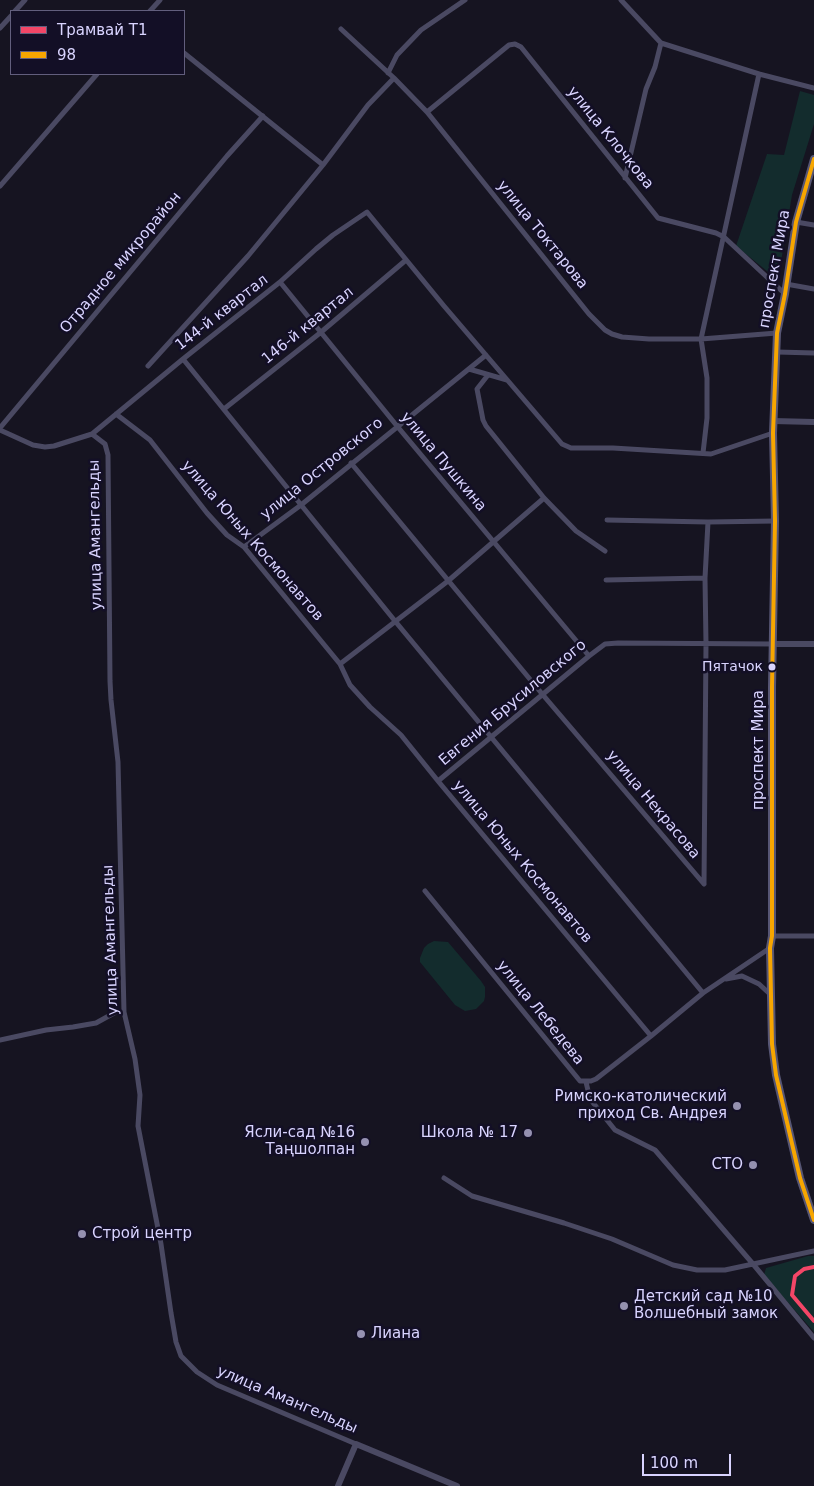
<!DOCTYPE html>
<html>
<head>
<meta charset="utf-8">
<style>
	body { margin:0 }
	#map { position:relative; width:814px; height:1486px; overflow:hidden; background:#161421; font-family:"DejaVu Sans",sans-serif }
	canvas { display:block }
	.legend { position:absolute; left:10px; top:10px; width:175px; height:65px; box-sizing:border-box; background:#130f26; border:1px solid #625e7d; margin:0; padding:6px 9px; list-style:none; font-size:15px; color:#d9d4ff }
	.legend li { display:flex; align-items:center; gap:10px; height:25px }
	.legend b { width:25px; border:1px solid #625e7d }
	.scale { position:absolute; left:642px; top:1454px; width:89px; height:22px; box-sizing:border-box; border:2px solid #d9d4ff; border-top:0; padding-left:6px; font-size:15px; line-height:18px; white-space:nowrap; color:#d9d4ff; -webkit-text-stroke:4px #130f26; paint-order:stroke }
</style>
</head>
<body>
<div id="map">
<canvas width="814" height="1486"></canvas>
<ul class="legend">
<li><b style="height:6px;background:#f34667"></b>Трамвай T1</li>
<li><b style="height:6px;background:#f7a600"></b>98</li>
</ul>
<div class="scale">100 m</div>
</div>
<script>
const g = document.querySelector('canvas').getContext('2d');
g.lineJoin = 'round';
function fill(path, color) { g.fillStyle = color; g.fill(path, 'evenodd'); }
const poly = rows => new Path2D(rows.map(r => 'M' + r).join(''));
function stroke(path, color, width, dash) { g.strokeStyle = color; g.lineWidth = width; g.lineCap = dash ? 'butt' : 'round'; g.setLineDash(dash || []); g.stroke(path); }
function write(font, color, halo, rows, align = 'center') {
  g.font = font + ' "DejaVu Sans",sans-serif'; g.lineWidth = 5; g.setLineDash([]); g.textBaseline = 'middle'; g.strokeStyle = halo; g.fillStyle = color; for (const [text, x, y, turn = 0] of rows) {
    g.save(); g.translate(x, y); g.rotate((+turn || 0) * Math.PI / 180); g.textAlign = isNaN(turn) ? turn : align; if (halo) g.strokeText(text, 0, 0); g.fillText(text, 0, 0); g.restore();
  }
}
const green = poly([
	[800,91,814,95,814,124,792,195,778,280,736,246,767,154,784,155],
	[434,941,448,942,481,981,485,987,485,997,484,1001,476,1009,465,1011,455,1005,420,962,420,958,424,948,428,944],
	[808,1256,814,1256,814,1332,764,1275,766,1268]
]);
const minor = poly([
	[621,0,661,43,759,74],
	[15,11,25,0],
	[150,11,160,0],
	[0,28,11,16],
	[341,29,394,78,427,112,589,314,605,330,612,334,622,337,649,339,701,339,777,333],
	[184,53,323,165],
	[388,73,397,55,421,30,465,0],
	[427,112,509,45,515,44,521,47,658,218,716,233,724,237,785,294],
	[625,178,646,89,655,67,661,43],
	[0,186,97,74],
	[796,222,814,225],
	[280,282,397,426,589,656],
	[786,284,814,289],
	[777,352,814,353],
	[183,359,395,621,703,993],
	[148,366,248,256,323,165,368,105,394,78],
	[469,369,507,380],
	[488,375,477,389,483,420,486,426,544,498,576,531,605,551],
	[224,409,320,333,406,260],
	[116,414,150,440,207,513,227,535,244,547,340,664,350,685,370,707,401,735,438,781,651,1036],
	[0,428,227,156,263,116],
	[0,430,33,445,45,447,54,446,92,434,105,444,108,455,110,681,111,700,118,762,124,1012,135,1059,140,1095,138,1126,161,1244,171,1313,176,1342,181,1356,197,1372,217,1385,356,1444],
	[92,434,183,359,280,282,316,249,333,235,367,212,444,306,562,444,571,448,613,448,711,454,773,433],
	[703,453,707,418,707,378,701,339,759,74,814,88],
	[351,463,543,695,704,884],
	[607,520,708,522,775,521],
	[244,547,301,505,486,355],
	[606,580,705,578],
	[340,664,448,581,544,498],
	[438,781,589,656,605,644,618,643,773,644],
	[704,884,706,644,705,578,708,522],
	[425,891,580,1081,591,1081,596,1079,651,1036,703,993,770,948],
	[772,936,814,936],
	[726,979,742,976,759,984,771,995],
	[0,1040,46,1030,73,1027,96,1023,116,1012,124,1012],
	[586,1082,590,1099,615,1130,655,1150,753,1264,814,1338],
	[444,1178,472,1196,564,1223,612,1239,673,1265,697,1270,725,1270,814,1251]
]);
const tertiary = poly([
	[773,421,814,422],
	[773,644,814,644],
	[338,1486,356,1444,457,1486]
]);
const secondary = poly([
	[814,159,796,222,785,294,777,333,773,433,775,521,772,687,772,936,770,948,772,1044,776,1075,800,1178,814,1220]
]);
const bus1 = poly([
	[814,159,796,222,785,294,777,333,773,433,775,521,772,687,772,936,770,948,772,1044,776,1075,800,1178,814,1220]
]);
const tram1 = poly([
	[814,1267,804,1269,795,1276,792,1295,814,1321]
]);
const markers = [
	[772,667,4.5,"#d9d4ff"],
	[737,1106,5,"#9591b1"],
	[528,1133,5,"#9591b1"],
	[365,1142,5,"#9591b1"],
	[753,1165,5,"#9591b1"],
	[82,1234,5,"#9591b1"],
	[624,1306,5,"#9591b1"],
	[361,1334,5,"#9591b1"]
];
const busNames = [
	["Пятачок",763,667]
];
const streetNames = [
	["улица Клочкова",610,138,51],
	["улица Токтарова",542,235,51],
	["Отрадное микрорайон",121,263,-50],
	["проспект Мира",775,269,-80],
	["144-й квартал",222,313,-38],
	["146-й квартал",308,326,-39],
	["улица Пушкина",443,462,50],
	["улица Островского",322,469,-39],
	["улица Амангельды",96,535,-91],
	["улица Юных Космонавтов",252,541,49],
	["Евгения Брусиловского",513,703,-40],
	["проспект Мира",759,750,-90],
	["улица Некрасова",653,805,50],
	["улица Юных Космонавтов",522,862,50],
	["улица Амангельды",111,940,-92],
	["улица Лебедева",540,1013,51],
	["улица Амангельды",287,1400,23]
];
const poiNames = [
	["Римско-католический",727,1097],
	["приход Св. Андрея",727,1114],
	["Ясли-сад №16",355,1133],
	["Таңшолпан",355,1150],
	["Школа № 17",518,1133],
	["СТО",743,1165],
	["Строй центр",92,1234,"left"],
	["Детский сад №10",634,1297,"left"],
	["Волшебный замок",634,1314,"left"],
	["Лиана",371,1334,"left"]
];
fill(green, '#132c2d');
stroke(minor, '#4a4962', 5);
stroke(tertiary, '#4a4962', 6);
stroke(secondary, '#575674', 8);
stroke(bus1, '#f7a600', 4);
stroke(tram1, '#f34667', 4);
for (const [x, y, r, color] of markers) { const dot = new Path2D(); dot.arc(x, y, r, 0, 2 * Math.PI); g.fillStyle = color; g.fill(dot); stroke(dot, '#130f26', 2); }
write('14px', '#d9d4ff', '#130f26', busNames, 'right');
write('15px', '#d9d4ff', '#130f26', streetNames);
write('15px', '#d9d4ff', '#130f26', poiNames, 'right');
</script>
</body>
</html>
